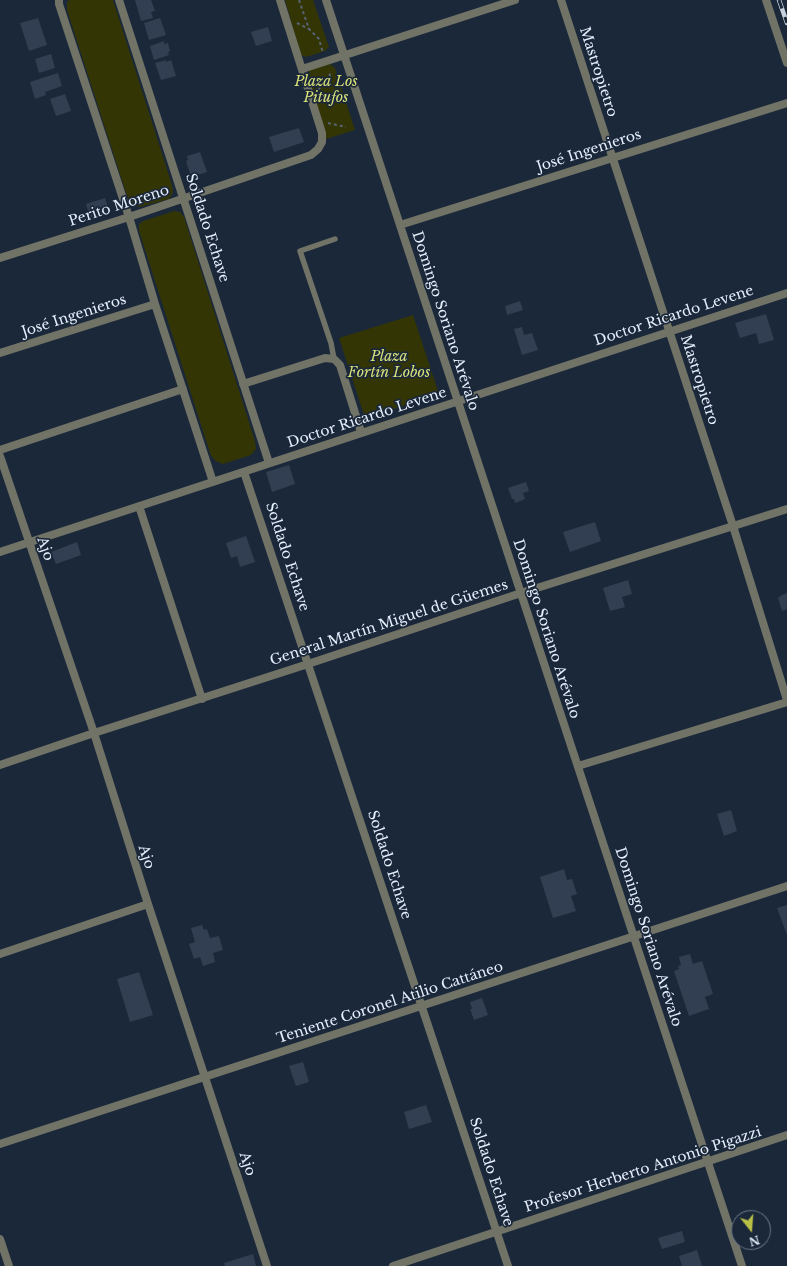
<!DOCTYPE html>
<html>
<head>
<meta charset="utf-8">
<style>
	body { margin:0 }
	#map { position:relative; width:787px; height:1266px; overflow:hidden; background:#1b283a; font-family:"Libre Baskerville",serif }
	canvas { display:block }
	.north { position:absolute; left:731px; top:1210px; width:40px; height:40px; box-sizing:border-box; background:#1b283a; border:1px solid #6c7888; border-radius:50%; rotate:163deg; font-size:11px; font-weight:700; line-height:16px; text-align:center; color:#e6effc }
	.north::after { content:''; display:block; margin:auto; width:14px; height:18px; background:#b9c046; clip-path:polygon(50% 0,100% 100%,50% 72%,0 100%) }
</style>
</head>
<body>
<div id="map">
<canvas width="787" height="1266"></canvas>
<div class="north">N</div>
</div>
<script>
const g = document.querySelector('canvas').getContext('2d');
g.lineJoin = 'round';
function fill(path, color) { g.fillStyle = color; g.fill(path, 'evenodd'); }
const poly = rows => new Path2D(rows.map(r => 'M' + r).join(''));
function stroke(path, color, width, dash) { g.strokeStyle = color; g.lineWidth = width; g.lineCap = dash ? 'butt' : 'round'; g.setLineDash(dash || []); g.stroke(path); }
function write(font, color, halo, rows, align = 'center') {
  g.font = font + ' "Libre Baskerville",serif'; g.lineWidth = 3.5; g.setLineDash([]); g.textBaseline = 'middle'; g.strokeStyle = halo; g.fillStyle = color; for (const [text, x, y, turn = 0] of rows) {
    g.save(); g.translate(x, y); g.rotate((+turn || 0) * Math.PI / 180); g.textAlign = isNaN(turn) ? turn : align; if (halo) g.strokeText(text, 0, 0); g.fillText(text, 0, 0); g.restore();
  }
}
const green = poly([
	[69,0,113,0,172,185,173,192,169,199,140,207,133,205,128,199,67,10,67,2],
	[285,0,313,0,329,47,325,51,306,57,301,55],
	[330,64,335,68,355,130,326,139,307,77,309,70],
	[174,211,180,212,184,217,255,441,256,449,251,455,223,464,216,461,211,456,139,231,139,224,143,221],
	[413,315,437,388,438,393,435,396,365,418,339,338]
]);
const building = poly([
	[135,0,151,0,155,11,151,12,153,18,141,21],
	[38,18,47,45,29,51,20,23],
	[160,18,166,35,149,40,144,23],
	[268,27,272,41,256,46,251,32],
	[164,41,164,44,168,43,170,51,168,52,169,55,154,60,150,46],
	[51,54,55,68,39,73,35,59],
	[166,60,166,62,171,60,176,76,161,80,155,63],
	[58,73,62,86,45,92,46,95,35,99,30,82],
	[65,94,71,111,56,116,50,99],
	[299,128,304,142,274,152,269,137],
	[200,152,207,172,191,177,186,161,188,160,187,156],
	[105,198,108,207,103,214,90,218,86,204],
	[520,301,523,310,507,315,505,306],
	[766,314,774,340,759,344,756,333,740,338,735,323],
	[522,327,524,335,532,333,538,350,522,355,514,329],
	[289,465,295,484,272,492,266,472],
	[526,482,529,491,523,493,525,499,515,503,514,499,512,499,508,488],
	[595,522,601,541,570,552,563,532],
	[246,536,255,562,240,567,237,556,231,558,226,543],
	[77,542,81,555,56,564,51,552],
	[628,580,632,594,622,597,625,607,610,611,603,588],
	[787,593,787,609,782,611,778,598,782,595],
	[731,810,737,831,724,836,717,814],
	[564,869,567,880,572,879,577,894,571,896,576,911,553,918,540,877],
	[787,905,787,935,777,908],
	[202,925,204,930,207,929,210,938,219,936,223,950,213,953,215,962,203,966,200,957,194,959,189,944,195,942,191,928],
	[690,954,693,964,702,961,713,994,705,997,709,1009,689,1016,674,971,679,969,678,966,681,965,679,957],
	[139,972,153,1015,130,1022,117,979],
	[482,998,488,1015,474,1020,470,1009,472,1009,470,1002],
	[303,1062,309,1082,296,1086,289,1066],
	[426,1105,432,1122,409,1129,404,1112],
	[682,1231,685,1242,662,1249,658,1238],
	[697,1250,702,1266,682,1266,679,1256],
	[253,1254,256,1266,225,1266,224,1263]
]);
const path = poly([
	[299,0,309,29,319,39,323,53],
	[297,23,309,29],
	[318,90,330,76,329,71],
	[328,123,346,127]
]);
const lane = poly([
	[334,359,331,343,300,251,335,239]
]);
const street = poly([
	[59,0,59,4,129,217,155,304,213,482],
	[119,0,269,463],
	[326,0,742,1266],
	[561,0,733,526,787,700],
	[766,0,787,63],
	[302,69,515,0],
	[400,225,787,103],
	[0,258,129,217,311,155,318,149,322,142,322,133,280,0],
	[0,353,155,304],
	[243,384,325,358,334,359,340,365,361,432],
	[0,450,183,389],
	[0,456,94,733,148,904,267,1266],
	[244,472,508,1266],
	[139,506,202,699],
	[0,552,787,293],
	[0,765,94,733,308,664,521,593,787,509],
	[578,766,787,702],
	[0,954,148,904],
	[0,1144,787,886],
	[0,1239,9,1266],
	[393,1266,787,1135]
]);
const rail = poly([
	[779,0,787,23]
]);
const streetNames = [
	["Mastropietro",598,72,72],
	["José Ingenieros",589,151,-18],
	["Perito Moreno",119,206,-18],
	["Soldado Echave",207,228,72],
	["José Ingenieros",74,316,-18],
	["Doctor Ricardo Levene",674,316,-18],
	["Domingo Soriano Arévalo",445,321,72],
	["Mastropietro",699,380,72],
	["Doctor Ricardo Levene",367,418,-18],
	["Ajo",45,549,71],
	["Soldado Echave",287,557,72],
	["General Martín Miguel de Güemes",389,623,-18],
	["Domingo Soriano Arévalo",546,629,72],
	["Ajo",146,857,72],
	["Soldado Echave",389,865,72],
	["Domingo Soriano Arévalo",648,937,72],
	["Teniente Coronel Atilio Cattáneo",390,1003,-18],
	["Ajo",247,1164,72],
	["Profesor Herberto Antonio Pigazzi",643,1170,-18],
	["Soldado Echave",491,1172,72]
];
const parkNames = [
	["Plaza Los",326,82],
	["Pitufos",326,98],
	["Plaza",389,357],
	["Fortín Lobos",389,373]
];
fill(green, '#333505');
fill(building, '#323f53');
stroke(path, '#586474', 2, [3, 3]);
stroke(lane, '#717367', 5.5);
stroke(street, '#717367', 8);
stroke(rail, '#c7d1de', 4.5);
stroke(rail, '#1b283a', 3, [9]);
write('14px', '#e6effc', '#1b283a', streetNames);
write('italic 14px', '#d9e179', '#1b283a', parkNames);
</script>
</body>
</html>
